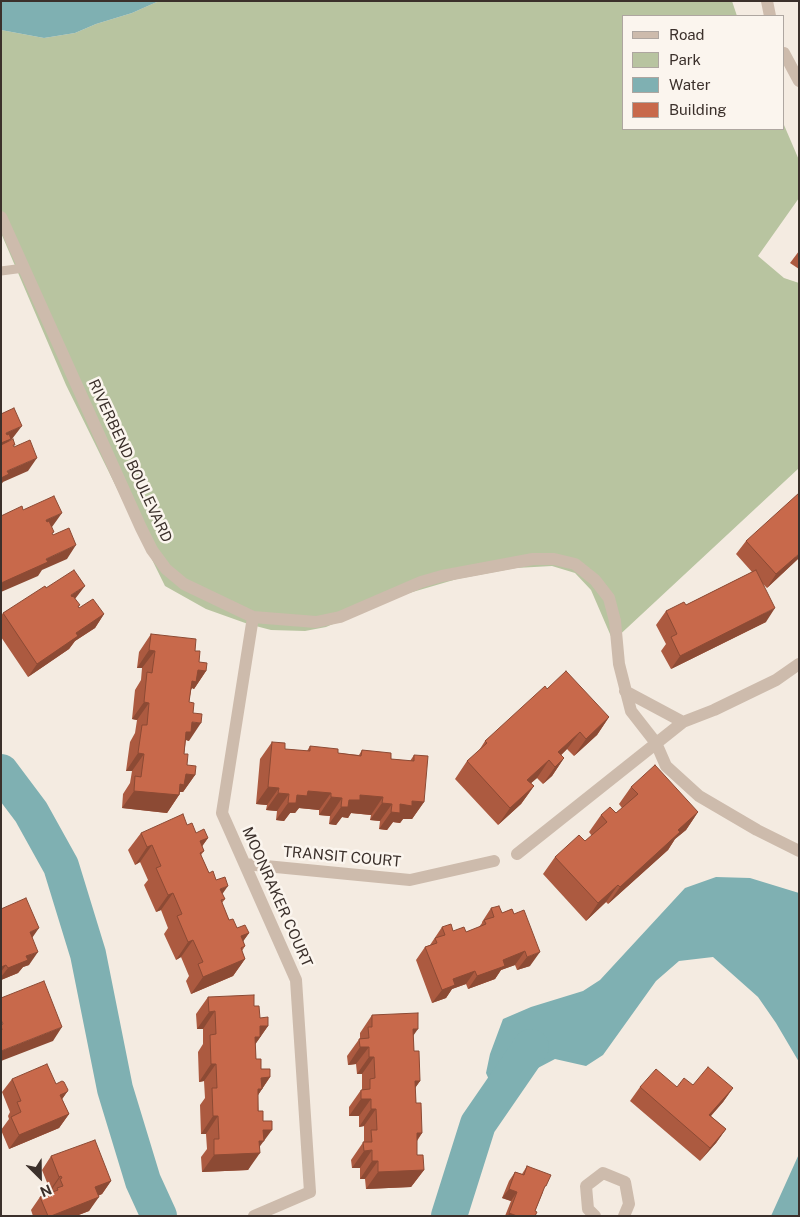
<!DOCTYPE html>
<html>
<head>
<meta charset="utf-8">
<style>
	body { margin:0 }
	#map { position:relative; width:800px; height:1217px; overflow:hidden; background:#f4ebe1; font-family:"Public Sans",sans-serif }
	canvas { display:block }
	.frame { position:absolute; inset:0; border:2px solid #3b302b; pointer-events:none }
	.legend { position:absolute; left:622px; top:15px; width:162px; height:115px; box-sizing:border-box; background:#fbf5ee; border:1px solid #aea6a0; margin:0; padding:6px 9px; list-style:none; font-size:15px; color:#3b302b }
	.legend li { display:flex; align-items:center; gap:10px; height:25px }
	.legend b { width:25px; border:1px solid #aea6a0 }
	.north { position:absolute; left:15px; top:1152px; width:50px; height:50px; -webkit-text-stroke:4px #fbf5ee; paint-order:stroke; rotate:157deg; font-size:14px; font-weight:700; line-height:20px; text-align:center; color:#3b302b }
	.north::after { content:''; display:block; margin:auto; width:18px; height:22px; background:#3b302b; clip-path:polygon(50% 0,100% 100%,50% 72%,0 100%) }
</style>
</head>
<body>
<div id="map">
<canvas width="800" height="1217"></canvas>
<div class="frame"></div>
<ul class="legend">
<li><b style="height:6px;background:#cdbbac"></b>Road</li>
<li><b style="height:14px;background:#b8c4a0"></b>Park</li>
<li><b style="height:14px;background:#7fb0b2"></b>Water</li>
<li><b style="height:14px;background:#c8694b"></b>Building</li>
</ul>
<div class="north">N</div>
</div>
<script>
const g = document.querySelector('canvas').getContext('2d');
g.lineJoin = 'round';
function fill(path, color) { g.fillStyle = color; g.fill(path, 'evenodd'); }
const poly = rows => new Path2D(rows.map(r => 'M' + r).join(''));
function stroke(path, color, width, dash) { g.strokeStyle = color; g.lineWidth = width; g.lineCap = dash ? 'butt' : 'round'; g.setLineDash(dash || []); g.stroke(path); }
function write(font, color, halo, rows, align = 'center') {
  g.font = font + ' "Public Sans",sans-serif'; g.lineWidth = 5; g.setLineDash([]); g.textBaseline = 'middle'; g.strokeStyle = halo; g.fillStyle = color; for (const [text, x, y, turn = 0] of rows) {
    g.save(); g.translate(x, y); g.rotate((+turn || 0) * Math.PI / 180); g.textAlign = isNaN(turn) ? turn : align; if (halo) g.strokeText(text, 0, 0); g.fillText(text, 0, 0); g.restore();
  }
}
const green = poly([
	[159,1,732,1,737,16,624,16,624,129,784,129,784,125,799,160,799,198,758,256,784,278,799,283,799,468,613,641,591,590,575,573,552,566,516,568,457,579,399,596,326,627,305,631,271,630,248,624,206,609,165,586,66,385,1,233,1,30,44,38,75,33,96,24,132,13]
]);
const water = poly([
	[1,1,159,1,132,13,96,24,75,33,44,38,1,30],
	[716,877,750,878,799,893,799,1062,776,1023,758,997,713,957,679,961,656,981,603,1055,586,1066,555,1059,494,1091,486,1073,490,1054,503,1019,531,1007,583,991,600,980,685,888],
	[799,1154,799,1216,771,1216]
]);
const river = poly([
	[1,772,31,812,61,866,88,954,115,1089,143,1181,159,1216],
	[449,1216,478,1124,531,1047]
]);
const service = poly([
	[1,271,24,268]
]);
const minor = poly([
	[767,1,770,16],
	[784,53,799,81],
	[1,217,141,528,152,550,166,569,184,584,253,617,316,622,340,617,421,582,442,576,533,559,554,559,575,564,595,580,609,598,615,621,619,664,631,711,656,743,666,766,699,796,757,830,799,851],
	[253,617,222,813,296,980,310,1192,254,1216],
	[625,691,683,722],
	[517,854,683,722,714,710,776,680,799,664],
	[245,864,410,880,494,861],
	[595,1216,588,1209,586,1186,603,1173,625,1182,629,1204,624,1216]
]);
const wall = poly([
	[799,251,799,269,790,263],
	[746,541,799,558,767,588,761,582,766,622,671,669,661,651,666,644,656,625,666,611,686,605,752,572,736,554],
	[46,588,75,599,79,608,104,614,95,628,75,641,69,649,28,677,1,637,1,616,3,613],
	[151,634,195,651,199,662,206,671,194,689,192,688,191,690,189,702,189,741,186,740,184,754,187,765,195,775,183,792,180,792,179,795,167,813,122,808,123,794,130,783,132,771,126,771,130,742,135,733,137,720,132,719,135,690,141,680,142,668,137,668,139,652],
	[547,689,609,717,597,735,574,756,567,749,561,755,564,758,552,776,543,784,537,778,531,783,534,786,521,804,498,825,455,779,467,761,478,752,485,741],
	[272,742,285,749,307,751,310,746,338,753,359,755,362,750,391,759,410,761,414,755,424,802,412,819,403,819,400,823,393,822,387,830,379,829,380,821,370,820,371,815,351,813,348,818,342,817,336,825,329,824,330,816,319,815,319,810,299,808,295,813,290,813,284,821,276,820,277,811,266,810,267,805,256,804,260,759],
	[631,787,698,812,686,830,675,839,668,850,608,904,606,902,586,921,543,874,555,857,585,841,592,836,589,832,601,815,616,813,622,808,619,804],
	[187,825,196,833,208,838,202,846,204,851,201,855,209,873,222,894,225,899,222,903,229,920,237,928,249,933,243,941,245,946,242,951,245,959,233,976,191,994,186,981,189,976,181,957,176,960,164,934,168,928,161,910,156,912,144,885,148,880,140,862,135,865,128,850,141,833],
	[491,908,502,913,512,909,530,966,517,970,515,965,501,970,495,979,468,989,466,984,452,989,446,998,432,1003,416,960,425,947,430,945,442,927,453,931,466,932,479,927,482,923,482,922],
	[1,909,32,937,29,965,23,967,18,973,1,980],
	[208,997,254,1006,260,1018,268,1026,255,1044,256,1059,261,1069,270,1077,258,1095,260,1147,248,1170,202,1172,201,1157,207,1149,206,1134,201,1134,200,1105,205,1098,204,1081,199,1082,198,1052,203,1044,203,1029,197,1029,196,1014],
	[372,1015,413,1036,414,1051,420,1081,415,1088,416,1103,422,1133,417,1141,417,1155,424,1170,411,1187,366,1189,365,1179,360,1179,360,1168,352,1168,351,1160,364,1141,364,1126,359,1127,359,1116,349,1116,349,1107,361,1090,362,1090,362,1074,357,1074,356,1064,348,1065,347,1056,360,1038,360,1033],
	[12,1079,56,1084,67,1092,62,1099,69,1114,59,1128,9,1149,1,1130,9,1119,8,1116,10,1112,2,1092],
	[693,1085,733,1088,723,1102,711,1116,726,1129,716,1143,700,1161,630,1101,640,1087,677,1087],
	[51,1156,111,1181,102,1194,98,1196,89,1211,76,1216,33,1216,31,1210,40,1197,51,1193,52,1190,52,1189,50,1190,42,1170],
	[527,1166,543,1192,535,1211,535,1216,505,1216,511,1201,502,1198,509,1181,515,1172,522,1174]
]);
const shadedWall = poly([
	[22,426,12,439,10,440,1,452,1,439,6,433],
	[37,458,28,471,3,482,1,485,1,478,7,471],
	[62,513,52,527,37,534,46,520],
	[76,545,67,559,42,570,38,576,1,592,1,583,46,559],
	[799,554,799,558,767,588,776,574],
	[85,586,75,599,61,609,71,595],
	[775,608,766,622,671,669,680,656],
	[104,614,95,628,75,641,69,649,28,677,37,664,76,633],
	[149,650,155,651,142,668,137,668],
	[198,670,206,671,194,689,192,688,184,699,180,698],
	[144,702,149,703,137,720,132,719],
	[609,717,597,735,574,756,586,739],
	[192,722,201,723,189,741,186,740,174,749],
	[580,732,567,749,552,764,558,752],
	[138,753,144,754,132,771,126,771],
	[564,758,552,776,543,784,555,767],
	[549,760,537,778,515,797,527,780],
	[186,774,195,775,183,792,180,792,179,795,167,813,122,808,134,791],
	[534,786,521,804,498,825,510,808],
	[268,787,279,788,267,805,256,804],
	[308,791,331,793,319,810,299,808,295,813,290,813,284,821,276,820,288,803,297,795],
	[278,793,289,794,277,811,266,810],
	[360,795,383,797,371,815,351,813,348,818,342,817,336,825,329,824,341,807,349,800],
	[331,797,342,798,330,816,319,815],
	[412,801,424,802,412,819,403,819,400,823,393,822,387,830,379,829,391,812,400,804],
	[382,803,392,804,380,821,370,820],
	[698,812,686,830,675,839,668,850,608,904,620,887,678,830],
	[208,838,196,855,200,841],
	[152,845,140,862,135,865,147,847],
	[618,885,606,902,586,921,598,903],
	[228,886,216,903,220,889],
	[173,893,161,910,156,912,168,895],
	[39,928,30,941,30,932],
	[249,933,237,950,241,936],
	[193,940,181,957,176,960,188,942],
	[525,951,515,965,501,970,495,979,468,989,477,976,503,960],
	[38,952,29,965,23,967,18,973,1,980,1,977,8,968,26,956],
	[540,952,530,966,517,970,527,957],
	[245,959,233,976,191,994,203,977],
	[6,965,1,972,1,967],
	[475,971,466,984,452,989,446,998,432,1003,442,990,453,979],
	[215,1011,203,1029,197,1029,209,1012],
	[260,1026,268,1026,248,1055],
	[62,1027,53,1041,1,1061,1,1051],
	[413,1029,418,1029,406,1046],
	[360,1047,369,1047,356,1064,348,1065],
	[369,1057,374,1057,362,1074,357,1074],
	[211,1064,216,1064,204,1081,199,1082],
	[270,1077,258,1095,246,1106,261,1078],
	[415,1081,420,1081,408,1098],
	[733,1088,723,1102,700,1128,709,1115],
	[67,1092,58,1105,60,1095],
	[361,1099,371,1099,359,1116,349,1116],
	[371,1109,376,1109,364,1126,359,1127],
	[69,1114,59,1128,9,1149,19,1135],
	[213,1116,218,1116,206,1134,201,1134],
	[726,1129,716,1143,700,1161,710,1148],
	[263,1130,272,1130,255,1153,260,1153,248,1170,202,1172,214,1155],
	[417,1133,422,1133,410,1150],
	[372,1150,360,1168,352,1168,364,1151],
	[372,1161,378,1161,365,1179,360,1179],
	[424,1170,411,1187,366,1189,378,1172],
	[61,1176,52,1189,50,1190,59,1177],
	[111,1181,102,1194,85,1201,95,1187],
	[509,1189,517,1192,511,1201,502,1198],
	[99,1197,89,1211,76,1216,51,1216],
	[509,1213,517,1216,508,1216]
]);
const building = poly([
	[14,408,22,426,6,433,7,435,9,434,11,439,1,443,1,414,14,408],
	[13,439,15,445,13,445,14,447,30,440,37,458,7,471,9,474,1,478,1,445,13,439],
	[799,493,799,554,776,574,746,541,799,493],
	[54,496,62,513,46,520,47,522,49,521,54,532,52,533,53,535,69,528,76,545,46,559,48,562,1,583,1,516,22,506,23,510,54,496],
	[74,570,85,586,71,595,72,597,73,596,80,605,78,606,79,608,93,599,104,614,76,633,78,636,37,664,3,613,45,586,46,588,74,570],
	[756,570,775,608,680,656,671,637,677,634,666,611,684,602,686,605,756,570],
	[151,634,196,639,195,651,200,651,199,662,207,663,206,671,198,670,196,682,192,681,189,702,194,703,193,713,202,714,201,723,192,722,191,732,186,732,184,754,188,754,187,765,196,766,195,775,186,774,184,785,180,784,179,795,134,791,135,776,141,777,144,754,138,753,142,725,147,725,149,703,144,702,147,672,152,673,155,651,149,650,151,634],
	[566,671,609,717,586,739,580,732,558,752,564,758,555,767,549,760,527,780,534,786,510,808,467,761,487,743,485,741,545,686,547,689,566,671],
	[272,742,285,743,285,749,310,751,310,746,338,749,338,753,361,756,362,750,391,753,391,759,414,761,414,755,428,756,424,802,412,801,412,806,400,804,400,813,391,812,392,804,382,803,383,797,360,795,360,800,349,800,348,807,341,807,342,798,331,797,331,793,308,791,307,796,297,795,296,803,288,803,289,794,278,793,279,788,268,787,272,742],
	[655,765,698,812,678,830,680,832,620,887,618,885,598,903,555,857,579,835,585,841,607,822,601,815,610,807,616,813,638,794,631,787,655,765],
	[183,814,187,825,192,823,196,833,204,829,208,838,200,841,204,851,200,853,209,873,213,871,216,880,225,877,228,886,220,889,225,899,221,900,229,920,233,919,237,928,245,925,249,933,241,936,245,946,241,948,245,959,203,977,198,964,203,962,193,940,188,942,177,916,182,914,173,893,168,895,156,868,161,866,152,845,147,847,141,833,183,814],
	[26,898,39,928,30,932,38,952,26,956,28,960,8,968,6,965,1,967,1,909,26,898],
	[499,906,502,913,512,909,514,914,524,910,540,952,527,957,525,951,503,960,505,966,477,976,475,971,453,979,455,985,442,990,425,947,437,943,435,938,445,935,442,927,451,924,453,931,464,927,466,932,486,924,484,920,494,917,491,908,499,906],
	[44,981,62,1027,1,1051,1,1030,2,1030,1,1025,3,1024,1,1020,1,998,44,981],
	[254,995,254,1006,259,1006,260,1018,268,1017,268,1026,260,1026,260,1037,255,1037,256,1059,261,1059,261,1069,270,1069,270,1077,261,1078,262,1089,258,1089,258,1111,263,1111,263,1121,272,1121,272,1130,263,1130,264,1141,259,1141,260,1153,214,1155,214,1139,219,1139,218,1116,213,1116,212,1088,217,1088,216,1064,211,1064,210,1035,216,1034,215,1011,209,1012,208,997,254,995],
	[418,1013,418,1029,413,1029,414,1051,419,1051,420,1081,415,1081,416,1103,421,1103,422,1133,417,1133,417,1155,423,1155,424,1170,378,1172,378,1161,372,1161,372,1150,364,1151,363,1142,372,1142,371,1130,377,1130,376,1109,371,1109,371,1099,361,1099,361,1090,370,1089,370,1079,375,1078,374,1057,369,1057,369,1047,360,1047,359,1039,369,1038,368,1027,372,1027,372,1015,418,1013],
	[47,1064,56,1084,62,1081,64,1082,68,1090,67,1092,60,1095,69,1114,19,1135,11,1117,21,1112,17,1102,21,1101,12,1079,47,1064],
	[708,1067,733,1088,709,1115,726,1129,710,1148,640,1087,656,1069,677,1087,684,1078,693,1085,708,1067],
	[95,1140,111,1181,95,1187,99,1197,51,1216,48,1216,40,1197,58,1190,57,1188,63,1186,60,1179,62,1178,61,1176,59,1177,51,1156,95,1140],
	[527,1166,551,1175,546,1186,545,1186,535,1211,537,1212,535,1216,517,1216,509,1213,517,1192,509,1189,515,1172,524,1175,527,1166]
]);
const streetNames = [
	["RIVERBEND BOULEVARD",130,461,65],
	["TRANSIT COURT",342,857,5],
	["MOONRAKER COURT",277,897,66]
];
fill(green, '#b8c4a0');
fill(water, '#7fb0b2');
stroke(river, '#7fb0b2', 36);
stroke(service, '#cdbbac', 9);
stroke(minor, '#cdbbac', 12);
fill(wall, '#ac5a40');
fill(shadedWall, '#8c4a34');
fill(building, '#c8694b');
stroke(building, '#8c4a34', 1);
write('15px', '#3b302b', '#fbf5ee', streetNames);
</script>
</body>
</html>
